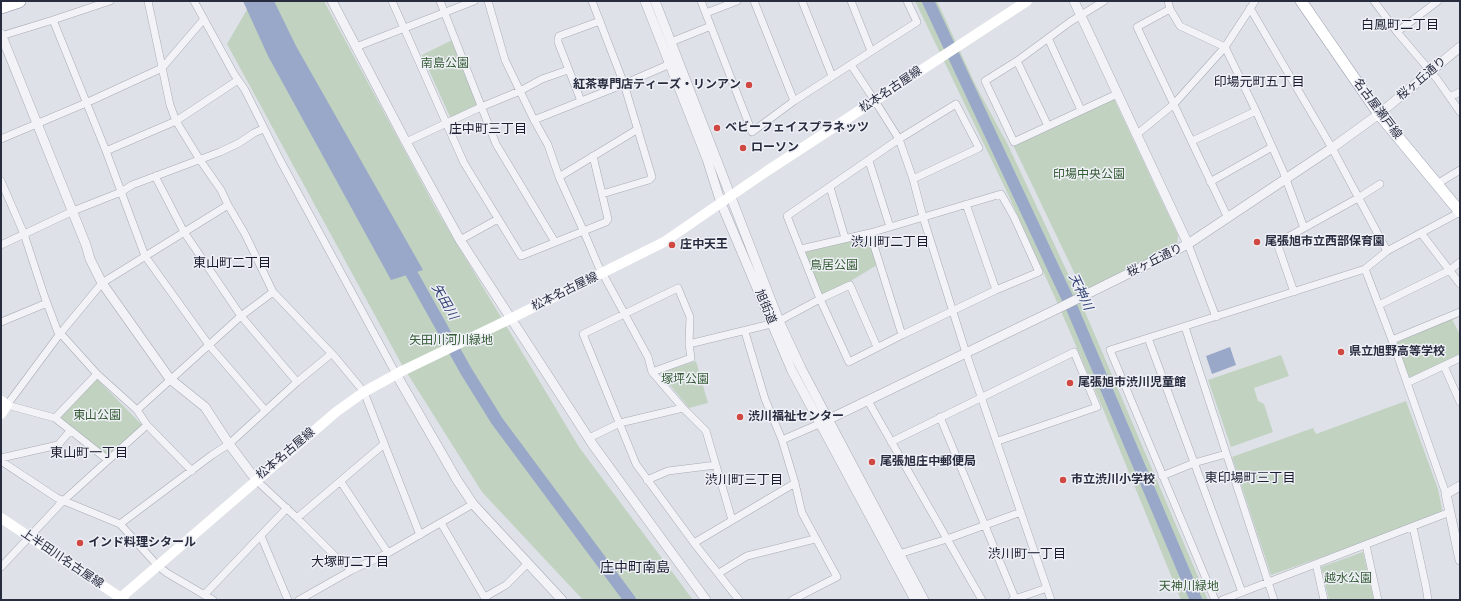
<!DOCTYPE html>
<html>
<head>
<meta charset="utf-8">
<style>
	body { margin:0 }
	#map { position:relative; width:1461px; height:601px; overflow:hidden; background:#dfe1e8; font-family:"Sofia Sans Condensed",sans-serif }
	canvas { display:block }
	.frame { position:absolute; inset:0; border:2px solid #282c3f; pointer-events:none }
</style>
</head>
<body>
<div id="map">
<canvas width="1461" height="601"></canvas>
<div class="frame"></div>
</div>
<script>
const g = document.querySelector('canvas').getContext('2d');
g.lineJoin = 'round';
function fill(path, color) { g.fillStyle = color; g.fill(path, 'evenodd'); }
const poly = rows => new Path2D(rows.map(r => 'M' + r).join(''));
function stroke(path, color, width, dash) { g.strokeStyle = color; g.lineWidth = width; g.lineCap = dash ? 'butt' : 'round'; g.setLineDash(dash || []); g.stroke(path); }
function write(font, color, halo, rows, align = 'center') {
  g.font = font + ' "Sofia Sans Condensed","Noto Sans JP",sans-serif'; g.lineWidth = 3; g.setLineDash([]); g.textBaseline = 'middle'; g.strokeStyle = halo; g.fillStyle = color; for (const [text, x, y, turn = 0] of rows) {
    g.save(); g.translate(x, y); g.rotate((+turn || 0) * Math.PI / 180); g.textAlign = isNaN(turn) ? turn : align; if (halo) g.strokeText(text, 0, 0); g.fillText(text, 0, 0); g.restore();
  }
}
const green = poly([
	[252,1,324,1,436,209,579,447,693,600,583,600,482,492,402,365,227,44],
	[915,1,937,1,976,86,1008,145,1077,293,1208,600,1181,600,1101,404,1057,302,1006,190],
	[454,39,477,105,451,119,422,55],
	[1114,99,1178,235,1177,246,1083,291,1013,145],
	[869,236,877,265,849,282,821,296,805,252],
	[1452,319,1460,335,1460,354,1409,380,1395,343],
	[1281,355,1289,376,1254,388,1258,401,1264,404,1273,432,1231,447,1208,380],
	[696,361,708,403,689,408,660,373],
	[97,379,143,426,108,457,59,418],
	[1406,401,1438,489,1443,514,1271,575,1232,457,1313,428,1316,434],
	[1363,552,1374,600,1329,600,1321,567]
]);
const water = poly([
	[243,1,274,1,296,46,423,270,391,280,268,56],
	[1230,347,1236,365,1212,374,1206,356]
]);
const river = poly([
	[928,1,1072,308,1196,600],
	[404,260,466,371,497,421,630,600]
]);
const minor = poly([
	[148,1,170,105,176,121,200,160,221,190,228,205,245,234,273,292,335,357,364,392,420,535],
	[194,1,234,74,245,90,280,160,396,374],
	[392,1,464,163,521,256,606,222,608,219,593,156],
	[440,1,496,144,555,242],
	[488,1,505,60,534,120,548,145,559,177,584,232,598,265,648,357,652,372,683,408,706,431,732,520],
	[592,1,624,84,652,177,649,180,602,194],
	[701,1,752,132,794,101,917,22,907,1],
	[754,1,794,101],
	[802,1,832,76],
	[851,1,871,51],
	[1104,1,1070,22,1017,61,985,81,1014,142,1117,94],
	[1168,1,1170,9,1180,26,1225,47,1256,111,1283,171,1304,228],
	[1374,1,1397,32,1437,79,1460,112],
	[1250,8,1332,148,1387,251],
	[1170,9,1137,27,1228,218],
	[706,13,737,1],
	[53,20,106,151,145,256,209,345,265,410],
	[1397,32,1438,1],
	[1,36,53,20,110,1],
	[1048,38,1081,110],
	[671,42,711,26],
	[356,47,474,1],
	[1017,61,1048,126],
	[851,65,875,101,899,139,913,179,923,217,966,353,1051,600],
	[1450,97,1460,92],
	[581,101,558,42,558,39,559,36,600,21],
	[534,120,624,84,670,64],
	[1136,135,1174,104,1225,47,1255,1],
	[1,139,86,103,162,68,204,19],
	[1192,141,1256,111],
	[406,142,481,107,520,91,542,79,568,70],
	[106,151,176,121,238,80],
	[869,161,890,227],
	[155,176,184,232,241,316,297,382],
	[559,177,638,129],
	[1,181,24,234,44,295,59,335],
	[1210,182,1272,147],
	[1437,184,1460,170],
	[830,187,845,238],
	[966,204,996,290],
	[870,233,902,335],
	[1421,233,1460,284],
	[460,240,498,219],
	[1188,244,1216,317],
	[1,245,73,211,121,192,132,185,220,152,239,143,254,133,263,129],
	[801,249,870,233,1001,194,1014,217,1039,272,996,290,902,335,849,362,820,299,787,216,899,139,956,104,979,148,913,179],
	[1365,269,1392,340,1446,494],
	[1294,292,1277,243,1358,198,1380,184],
	[1379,305,1450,270,1460,262],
	[779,321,820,299,850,285,877,347],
	[1,322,47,303],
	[1185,327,1274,600],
	[745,332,765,399,782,440,795,483,802,513,837,577,792,600],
	[61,334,97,374,137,410,147,425,192,471],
	[1148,338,1242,592],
	[1392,340,1460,312],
	[689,344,771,324],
	[1444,366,1460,402],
	[652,372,691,358,689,344,690,317,678,288,583,334,636,464,694,543,739,600],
	[1407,383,1460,358],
	[868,401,982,600],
	[137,410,241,316,273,292],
	[940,417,1015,598],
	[55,418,97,374],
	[589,438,620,423,683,408],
	[782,440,819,424],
	[891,442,1074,352,1097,407,998,441],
	[1,458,58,445,70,431],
	[108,460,55,418,7,405,59,335,102,283,228,205],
	[1,461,57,498,120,524,158,566,167,573,213,600],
	[1162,476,1194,463,1226,454],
	[256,480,297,518,337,558,352,570],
	[647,480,668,471,716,465],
	[341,482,388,553],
	[297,518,384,444],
	[441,523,486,600],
	[120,524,212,455,229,444,297,382,331,354],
	[1413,527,1426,587,1428,600],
	[261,536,288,600],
	[694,543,795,483],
	[1366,545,1378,600],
	[899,554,947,539,1021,512],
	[1316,564,1324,600],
	[1,567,63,501,147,425],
	[719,573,747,556,815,539],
	[204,595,287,508],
	[485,597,506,585,528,563],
	[299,600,352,570,388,553,473,504],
	[1012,600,1047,588],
	[1215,600,1110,350,1365,269,1387,251,1460,212],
	[1222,600,1450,512]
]);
const tertiary = poly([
	[332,1,406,142,460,240,593,445,706,600],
	[645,1,707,159,721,203,792,371,915,600],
	[655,1,779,321,801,368,924,600],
	[1074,1,1188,244],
	[1,34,86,245,90,259,102,283,170,379,205,407,229,444,256,480],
	[396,374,457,480,473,504,562,600],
	[819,424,1059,308,1188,244,1332,148,1379,114,1460,47],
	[1460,486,1446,494,1460,560]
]);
const secondary = poly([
	[1,401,7,405,1,414],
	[1,518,124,600],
	[118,600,336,412,364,392,402,371,512,318,664,242,767,171,1027,1]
]);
const primary = poly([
	[1301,1,1379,114,1460,212]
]);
const motorway = poly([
	[1,7,19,1]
]);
const markers = [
	[749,85,4,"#cf4942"],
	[717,128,4,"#cf4942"],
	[743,148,4,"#cf4942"],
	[1257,242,4,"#cf4942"],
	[672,245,4,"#cf4942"],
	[1341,352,4,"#cf4942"],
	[1070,383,4,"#cf4942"],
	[740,417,4,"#cf4942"],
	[872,462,4,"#cf4942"],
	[1063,480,4,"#cf4942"],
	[80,543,4,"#cf4942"]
];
const parkNames = [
	["南島公園",445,64],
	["印場中央公園",1089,175],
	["鳥居公園",834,266],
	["矢田川河川緑地",451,341],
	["塚坪公園",685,380],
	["東山公園",97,416],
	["越水公園",1348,579],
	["天神川緑地",1189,587]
];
const streetNames = [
	["桜ヶ丘通り",1422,79,-40],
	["松本名古屋線",891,90,-34],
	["名古屋瀬戸線",1377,109,53],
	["桜ヶ丘通り",1155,261,-26],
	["松本名古屋線",565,292,-26],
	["旭街道",765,307,67],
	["松本名古屋線",286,454,-40],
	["上半田川名古屋線",62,559,34]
];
const poiNames = [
	["紅茶専門店ティーズ・リンアン",741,85,"right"],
	["ベビーフェイスプラネッツ",725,128],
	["ローソン",751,148],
	["尾張旭市立西部保育園",1265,242],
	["庄中天王",680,245],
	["県立旭野高等学校",1349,352],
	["尾張旭市渋川児童館",1078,383],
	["渋川福祉センター",748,417],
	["尾張旭庄中郵便局",880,462],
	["市立渋川小学校",1071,480],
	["インド料理シタール",88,543]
];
const neighbourhoodNames = [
	["白鳳町二丁目",1400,26],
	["印場元町五丁目",1259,83],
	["庄中町三丁目",488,130],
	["渋川町二丁目",890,243],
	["東山町二丁目",232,264],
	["東山町一丁目",89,454],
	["東印場町三丁目",1250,479],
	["渋川町三丁目",744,481],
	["渋川町一丁目",1027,555],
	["大塚町二丁目",350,563]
];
const waterNames = [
	["天神川",1080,292,65],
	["矢田川",444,302,60]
];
const quarterNames = [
	["庄中町南島",635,568]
];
fill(green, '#c1d2c0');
fill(water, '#99a7c9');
stroke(river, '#99a7c9', 12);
stroke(minor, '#a8abb5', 8);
stroke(tertiary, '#a8abb5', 10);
stroke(primary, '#9ea3b4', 12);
stroke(motorway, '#868b9f', 14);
stroke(minor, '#f2f2f7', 7);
stroke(tertiary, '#f2f2f7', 9);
stroke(secondary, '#fff', 10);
stroke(primary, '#fff', 11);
stroke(motorway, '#fff', 13);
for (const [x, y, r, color] of markers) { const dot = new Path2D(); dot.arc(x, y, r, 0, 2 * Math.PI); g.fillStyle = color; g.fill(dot); stroke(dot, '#eef0f6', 1.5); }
write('12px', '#355b35', '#eef0f6', parkNames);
write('12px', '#282c3f', '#eef0f6', streetNames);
write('bold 12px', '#282c3f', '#eef0f6', poiNames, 'left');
write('13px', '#1a1d30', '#eef0f6', neighbourhoodNames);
write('italic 13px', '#324274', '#eef0f6', waterNames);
write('14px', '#1a1d30', '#eef0f6', quarterNames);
</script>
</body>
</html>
